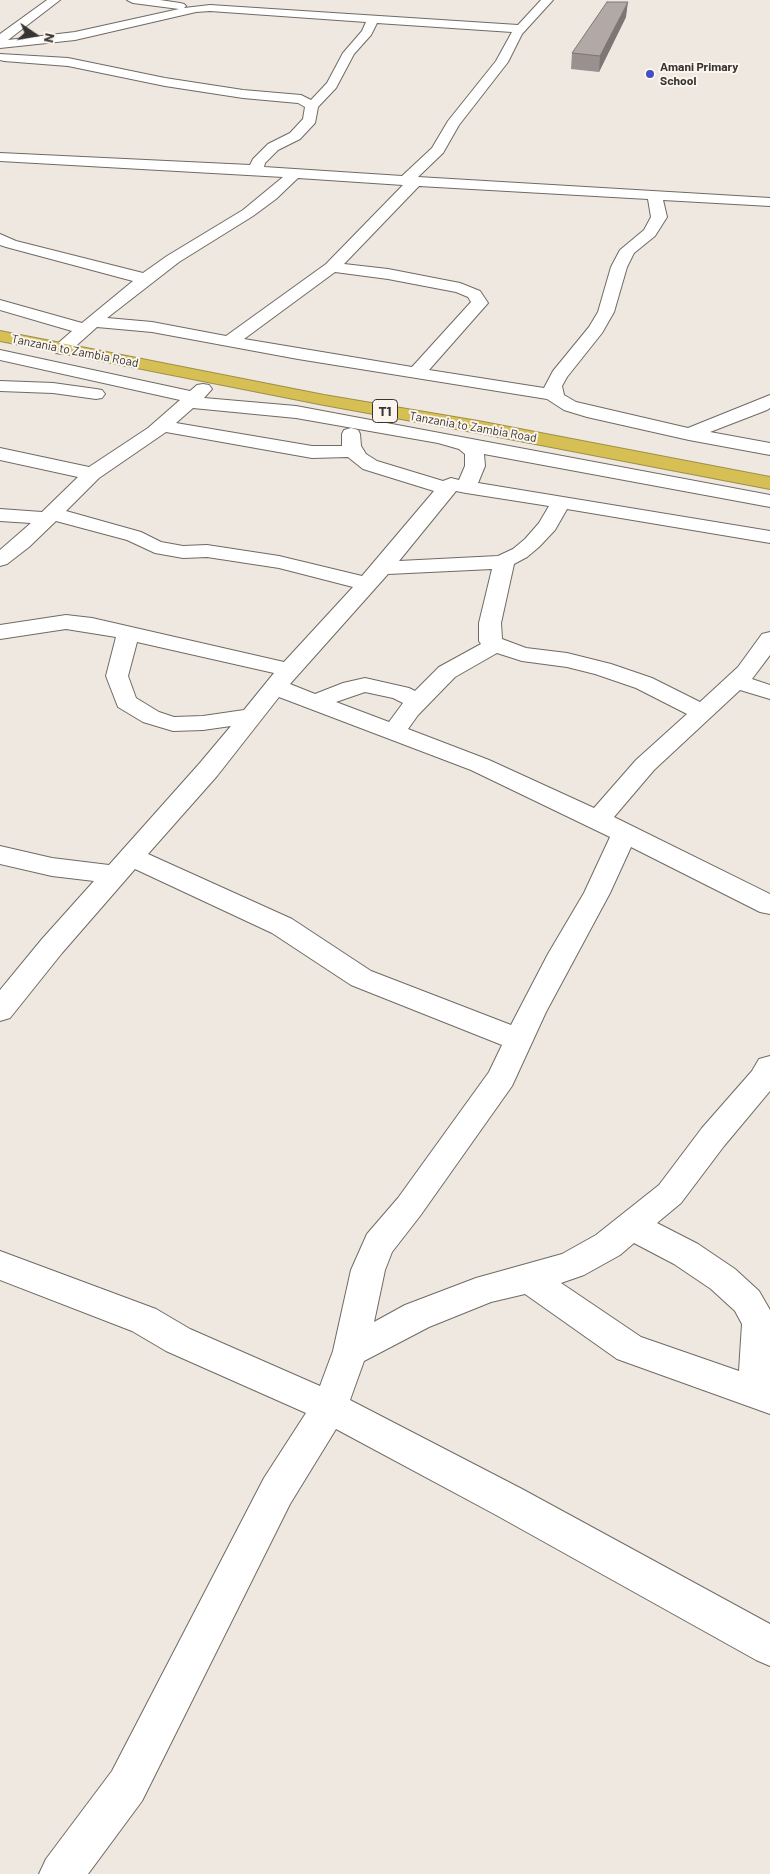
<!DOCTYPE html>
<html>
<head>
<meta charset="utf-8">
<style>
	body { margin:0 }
	#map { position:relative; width:770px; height:1874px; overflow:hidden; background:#efe8e1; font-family:Barlow,sans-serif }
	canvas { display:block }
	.north { position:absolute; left:10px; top:10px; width:50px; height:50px; -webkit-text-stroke:4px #fcf5ee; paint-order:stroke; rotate:102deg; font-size:14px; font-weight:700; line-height:20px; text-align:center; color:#363431 }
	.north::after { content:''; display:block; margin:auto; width:18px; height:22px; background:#363431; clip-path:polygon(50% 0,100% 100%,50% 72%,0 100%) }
</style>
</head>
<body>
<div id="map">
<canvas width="770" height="1874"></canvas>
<div class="north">N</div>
</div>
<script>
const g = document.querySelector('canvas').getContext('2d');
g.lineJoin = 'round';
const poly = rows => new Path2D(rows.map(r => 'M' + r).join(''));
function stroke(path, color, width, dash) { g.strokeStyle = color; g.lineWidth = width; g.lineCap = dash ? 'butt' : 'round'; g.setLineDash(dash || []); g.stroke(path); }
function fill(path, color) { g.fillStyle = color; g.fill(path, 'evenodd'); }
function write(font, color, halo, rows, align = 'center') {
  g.font = font + ' Barlow,sans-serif'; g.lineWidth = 4; g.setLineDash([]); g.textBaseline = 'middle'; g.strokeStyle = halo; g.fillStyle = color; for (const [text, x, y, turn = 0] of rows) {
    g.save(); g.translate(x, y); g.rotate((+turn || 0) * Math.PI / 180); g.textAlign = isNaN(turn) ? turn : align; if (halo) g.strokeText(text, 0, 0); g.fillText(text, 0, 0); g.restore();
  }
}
const minor = poly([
	[47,0,60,0,8,40,75,32,179,9,133,3,127,0,160,0,180,3,184,4,186,6,184,8,210,5,518,25,541,0,553,0,522,34,508,62,459,125,443,153,418,177,770,198,770,206,663,200,667,217,655,236,634,253,627,267,614,312,602,333,567,377,562,386,564,395,576,402,688,428,770,395,770,408,767,410,710,432,770,443,770,455,689,440,587,417,564,410,547,399,298,359,152,332,97,327,68,353,62,354,56,353,53,349,56,345,72,331,0,310,0,300,82,323,133,281,6,247,0,245,0,234,16,241,143,273,167,256,243,210,283,177,0,161,0,153,250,165,253,159,268,144,290,133,303,119,305,107,298,103,243,98,165,86,68,66,4,61,0,60,0,54,68,58,165,78,243,90,301,95,311,100,327,83,343,53,362,31,366,22,210,11,196,12,75,40,0,48,0,34,47,0],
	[377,23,512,32,496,61,448,121,432,148,402,176,264,167,265,163,278,150,300,139,315,123,318,107,336,88,354,54,371,35,377,23],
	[298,178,403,185,326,264,226,336,152,322,107,318,179,262,253,216,276,199,298,178],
	[419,186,648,199,651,217,644,230,620,250,611,267,598,312,589,327,553,371,544,388,429,370,488,303,480,291,460,283,388,269,344,264,419,186],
	[335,272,388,279,456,292,468,297,471,302,412,367,244,339,335,272],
	[0,350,190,391,197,385,203,384,209,385,212,389,204,398,296,406,770,495,770,507,484,454,485,466,478,483,770,531,770,543,567,509,555,530,539,547,527,557,514,564,501,623,502,639,526,648,567,653,611,664,652,678,700,702,738,667,762,634,770,632,770,655,752,679,770,685,770,699,740,690,654,770,614,817,770,894,770,914,760,912,631,847,610,893,546,1012,512,1086,420,1216,392,1252,385,1270,374,1322,405,1305,476,1278,562,1254,596,1235,659,1185,702,1128,752,1071,759,1059,770,1056,770,1091,724,1146,681,1203,657,1223,698,1244,735,1269,759,1291,770,1310,770,1414,617,1359,525,1294,491,1302,429,1327,364,1361,350,1400,522,1489,770,1624,770,1666,756,1660,496,1515,336,1429,290,1504,142,1801,88,1874,39,1874,46,1859,112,1771,264,1478,306,1413,166,1351,132,1331,0,1280,0,1251,156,1309,190,1329,320,1386,333,1351,351,1270,367,1234,398,1198,489,1072,502,1045,351,985,272,933,135,869,62,953,10,1018,0,1021,0,990,42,939,94,881,52,876,0,864,0,846,52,858,109,865,199,764,231,726,203,730,173,731,143,722,118,707,106,676,116,637,66,629,0,639,0,625,66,615,92,618,284,662,353,587,279,568,207,557,183,558,155,553,127,540,56,521,29,547,7,564,0,566,0,550,31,523,0,521,0,509,42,512,78,477,0,460,0,448,89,467,148,428,180,400,0,360,0,350],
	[193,408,296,418,438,443,459,449,465,454,465,466,459,480,451,478,443,481,377,461,366,454,361,446,360,434,358,430,351,428,344,430,342,434,342,446,312,446,176,423,193,408],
	[166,432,312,458,348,457,363,469,434,491,362,576,279,556,207,545,183,546,161,542,141,532,66,511,99,478,166,432],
	[456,491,466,493,549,506,539,523,525,539,513,549,498,556,399,561,456,491],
	[492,569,479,623,479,641,481,644,439,667,415,691,409,688,365,678,343,683,315,694,290,684,388,574,492,569],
	[137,642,274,673,244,710,203,716,174,717,159,712,136,698,128,676,137,642],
	[497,653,522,661,567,667,595,674,636,688,687,714,636,760,594,808,489,760,408,729,418,715,455,677,497,653],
	[365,692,393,698,403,703,389,722,336,702,365,692],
	[279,697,471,770,610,837,584,893,548,954,511,1025,371,971,292,919,148,854,217,776,279,697],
	[634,1243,674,1264,711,1289,735,1311,742,1324,739,1371,641,1337,561,1283,584,1275,620,1255,634,1243],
	[0,381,53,383,96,389,102,390,105,394,102,398,96,399,53,393,0,391,0,381]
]);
const highway = poly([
	[0,331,324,395,478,421,770,477,770,489,478,433,324,405,0,341,0,331]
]);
const wall = poly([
	[626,17,599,72,571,69,572,53]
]);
const shadedWall = poly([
	[628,2,626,17,599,72,600,56]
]);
const building = poly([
	[607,2,628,2,600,56,572,53,607,2]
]);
const markers = [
	[650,74,5,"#4250c4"]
];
const farPoinames = [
	["Amani Primary",660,67],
	["School",660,81]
];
const farStreetnames = [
	["Tanzania to Zambia Road",75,351,11],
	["Tanzania to Zambia Road",473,427,10]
];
const shields = [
	[385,411,25]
];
const shieldNames = [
	["T1",385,411]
];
stroke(minor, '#706a64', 2);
stroke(highway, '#9e8f48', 2);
fill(minor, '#fff');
fill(highway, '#d6c055');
fill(wall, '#99908f');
fill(shadedWall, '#7d7674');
fill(building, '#b2a8a6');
stroke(building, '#7d7674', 1);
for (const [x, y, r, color] of markers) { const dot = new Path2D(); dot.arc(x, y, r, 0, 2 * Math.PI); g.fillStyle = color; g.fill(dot); stroke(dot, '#fcf5ee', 2); }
write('bold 12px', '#363431', '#fcf5ee', farPoinames, 'left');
write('12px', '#363431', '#fcf5ee', farStreetnames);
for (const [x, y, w] of shields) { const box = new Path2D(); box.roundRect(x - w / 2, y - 11.5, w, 23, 4); g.fillStyle = '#fcf5ee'; g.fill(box); stroke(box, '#363431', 1); }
write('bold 14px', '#363431', null, shieldNames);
</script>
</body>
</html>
